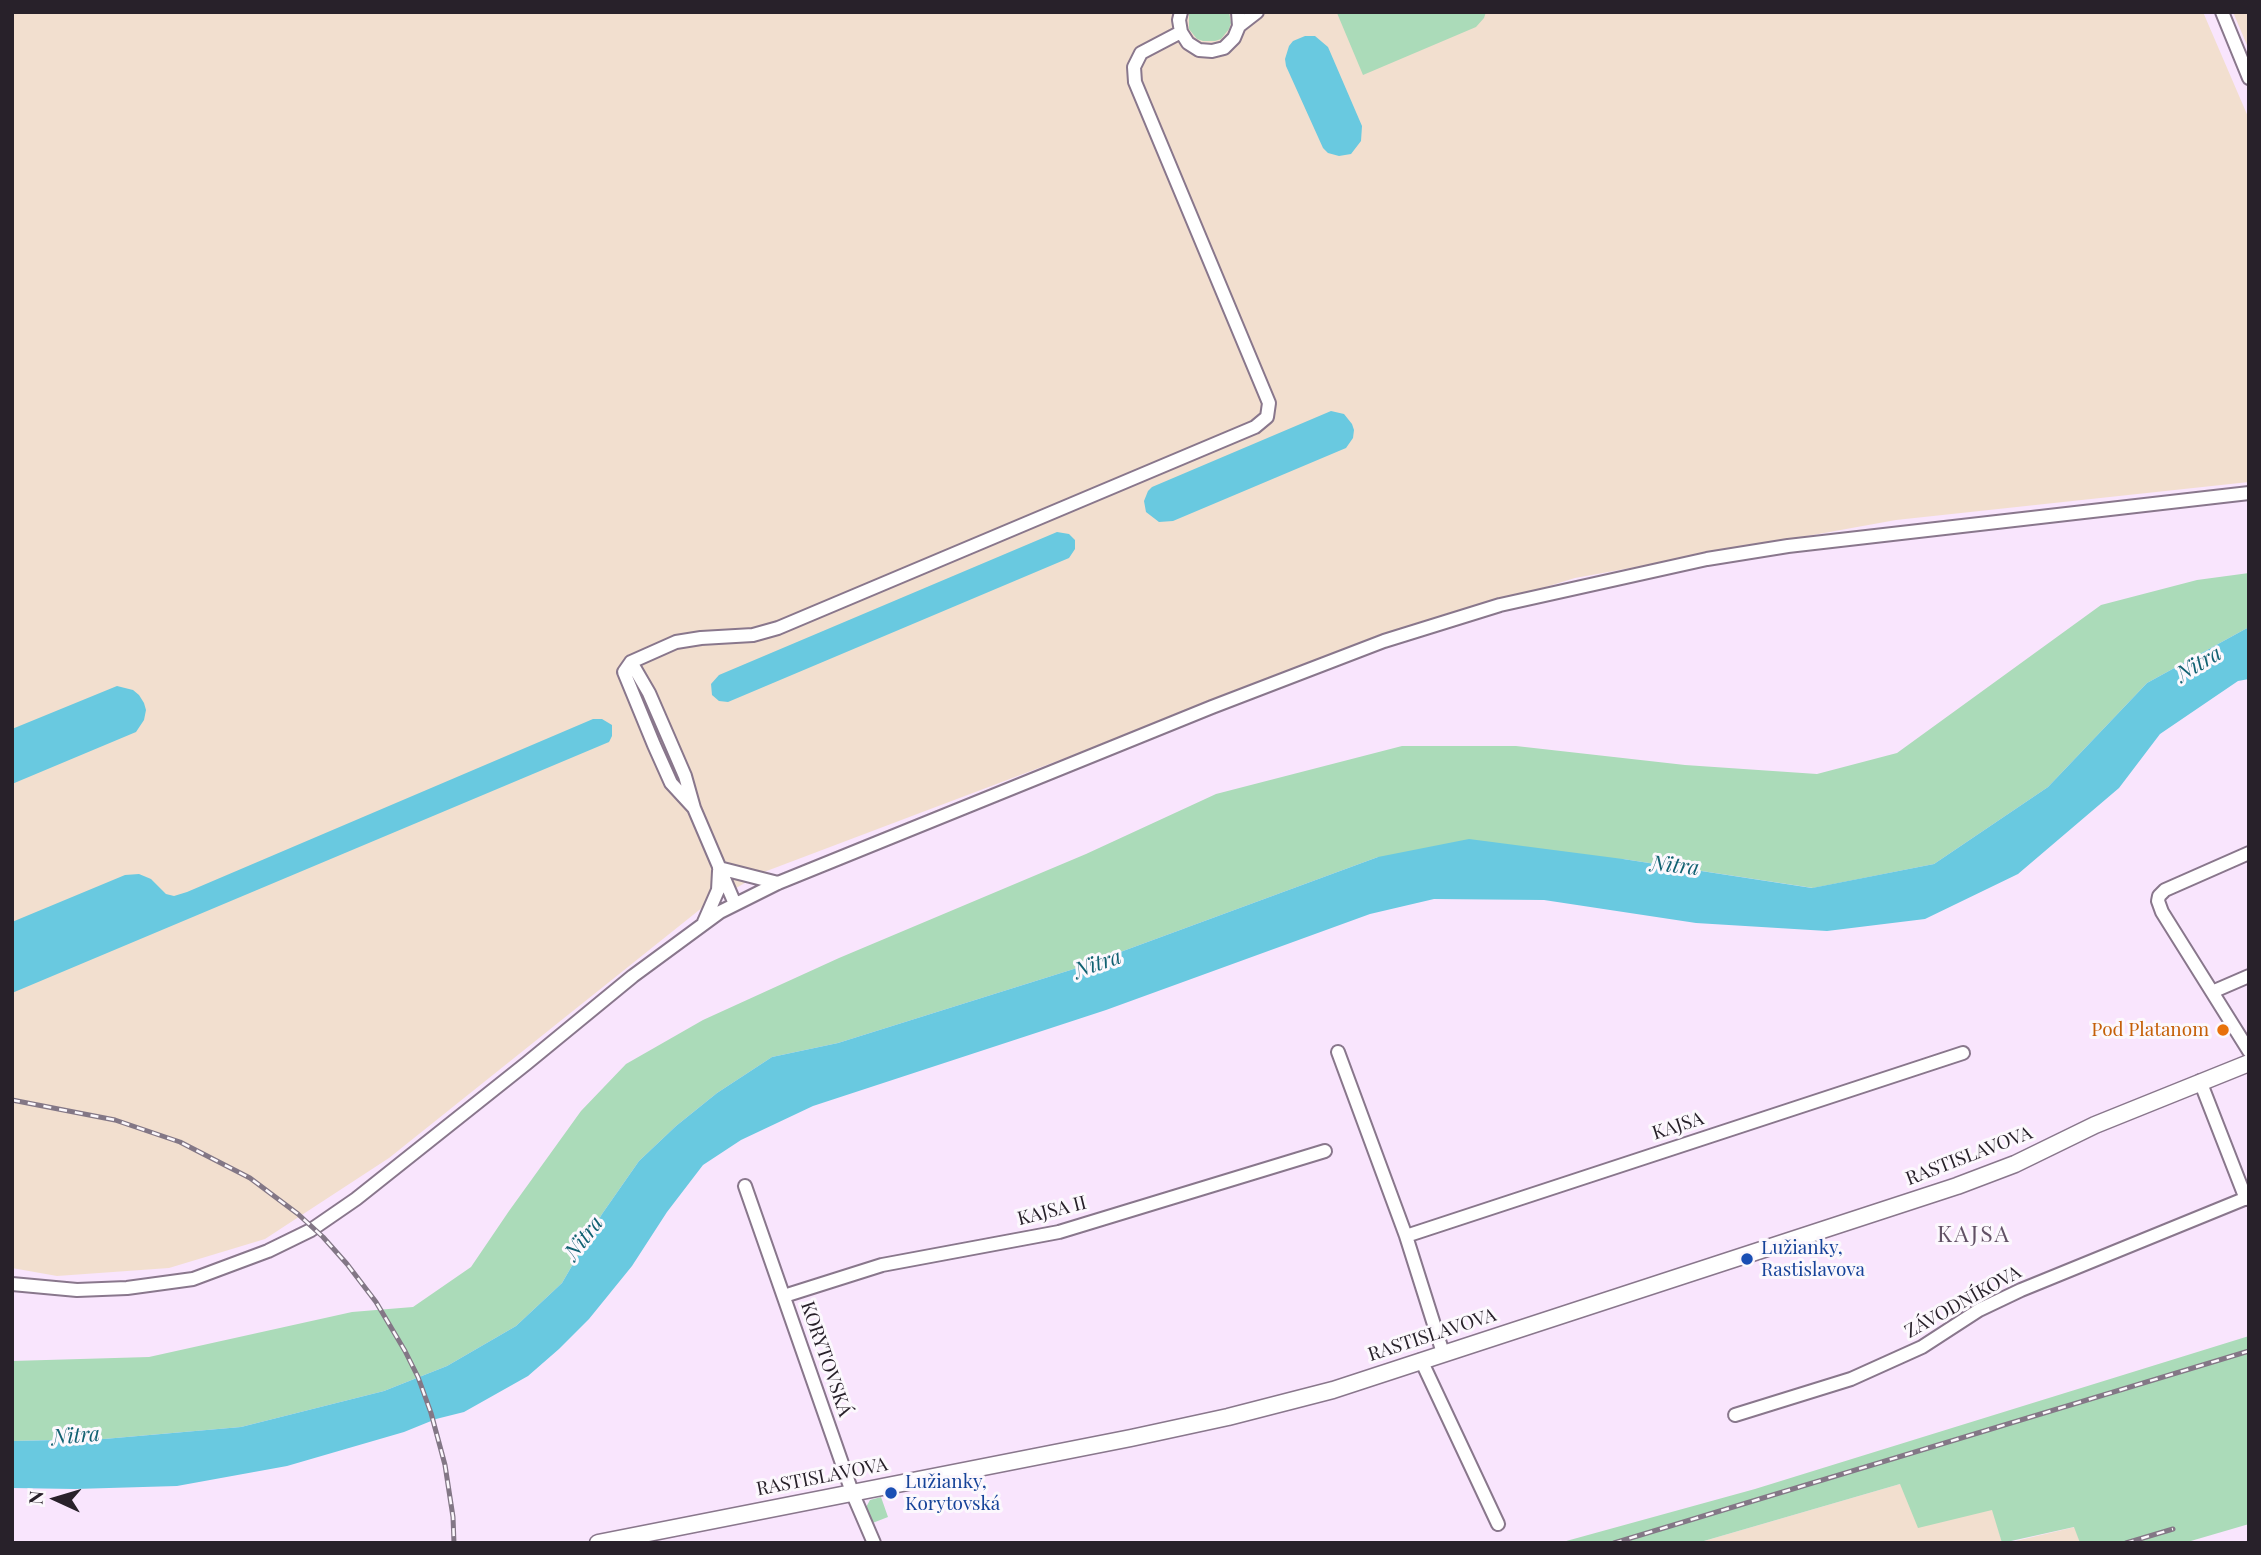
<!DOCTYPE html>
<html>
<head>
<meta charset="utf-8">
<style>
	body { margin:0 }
	#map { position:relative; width:2261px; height:1555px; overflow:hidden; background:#f9e5fd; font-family:"Playfair Display",serif }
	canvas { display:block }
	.frame { position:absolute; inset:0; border:14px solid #28212a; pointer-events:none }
	.north { position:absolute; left:21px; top:1464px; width:70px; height:70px; -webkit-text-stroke:5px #fcf8fd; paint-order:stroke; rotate:274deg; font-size:19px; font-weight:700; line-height:28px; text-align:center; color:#28212a }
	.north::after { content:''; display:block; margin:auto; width:24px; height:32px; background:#28212a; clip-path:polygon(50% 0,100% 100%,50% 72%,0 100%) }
</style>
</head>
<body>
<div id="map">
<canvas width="2261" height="1555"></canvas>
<div class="frame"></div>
<div class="north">N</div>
</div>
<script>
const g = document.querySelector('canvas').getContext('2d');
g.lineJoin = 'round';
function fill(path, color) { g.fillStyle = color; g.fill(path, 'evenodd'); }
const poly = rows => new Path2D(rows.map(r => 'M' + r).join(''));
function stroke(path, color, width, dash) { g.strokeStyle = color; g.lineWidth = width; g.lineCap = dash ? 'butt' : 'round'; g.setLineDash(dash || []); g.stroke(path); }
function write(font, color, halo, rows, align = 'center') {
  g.font = font + ' "Playfair Display",serif'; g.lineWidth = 6; g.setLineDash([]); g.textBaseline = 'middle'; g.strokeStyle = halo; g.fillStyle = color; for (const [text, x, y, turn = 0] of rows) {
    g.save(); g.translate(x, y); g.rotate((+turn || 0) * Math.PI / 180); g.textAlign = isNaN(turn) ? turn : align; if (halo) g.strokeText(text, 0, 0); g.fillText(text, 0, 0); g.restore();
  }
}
const industrial = poly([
	[12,12,2203,12,2249,119,2249,482,1896,520,1575,578,1385,637,764,872,703,907,389,1158,265,1239,169,1268,57,1276,12,1268],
	[2233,12,2249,12,2249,50],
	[1900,1484,1993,1510,2002,1543,1697,1543],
	[2075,1527,2080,1543,2007,1543]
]);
const green = poly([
	[1189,12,1229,12,1231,23,1229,29,1221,39,1215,41,1203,41,1197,39,1189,29],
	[1486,12,1484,18,1476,27,1363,75,1337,13],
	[2249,573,2249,627,2147,683,2048,787,1934,864,1813,888,1623,859,1378,857,1077,968,838,1043,772,1057,717,1093,676,1126,639,1161,602,1214,562,1283,516,1326,447,1366,384,1391,241,1427,104,1439,12,1441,12,1361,149,1357,352,1312,413,1307,471,1267,509,1211,581,1111,626,1064,703,1020,839,958,1086,854,1216,794,1402,746,1516,746,1685,765,1817,774,1897,753,2101,605,2197,580],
	[2249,1336,2249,1524,2184,1543,2080,1543,2074,1527,2002,1543,1992,1510,1918,1528,1900,1484,1697,1543,1559,1543,1755,1489],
	[881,1497,888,1517,870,1524,865,1509,870,1500]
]);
const water = poly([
	[1305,36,1315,36,1328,47,1362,126,1361,141,1351,154,1339,156,1328,153,1323,148,1286,66,1285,59,1289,46,1293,41],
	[1331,411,1344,414,1352,424,1354,430,1353,438,1346,448,1173,521,1159,522,1146,512,1144,501,1148,491,1152,487],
	[1057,532,1069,534,1075,540,1075,549,1069,558,728,702,719,701,712,695,711,684,719,675],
	[2249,627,2249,679,2238,681,2160,734,2119,788,2018,874,1925,919,1827,931,1696,923,1544,900,1434,899,1370,914,1106,1010,813,1106,741,1140,703,1165,667,1212,632,1266,589,1319,559,1349,528,1376,464,1412,436,1419,404,1432,287,1466,177,1486,75,1489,12,1488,12,1441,104,1439,241,1427,384,1391,447,1366,516,1326,562,1283,602,1214,639,1161,676,1126,717,1093,772,1057,838,1043,1077,968,1378,857,1469,839,1623,859,1812,888,1934,864,2048,787,2147,683],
	[117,686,133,690,139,695,144,703,146,710,144,720,136,732,12,784,12,729],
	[593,719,602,719,612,725,612,736,609,742,12,993,12,922,125,875,139,874,151,879,166,894,174,896,187,892]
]);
const minor = poly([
	[1181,12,1179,20,1181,32,1188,43,1199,50,1212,51,1224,48,1234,38,1239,26,1238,12],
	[2222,12,2249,78],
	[1239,26,1257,12],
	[631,662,649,693,669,739,685,776,694,808,735,904],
	[694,808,671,783,654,745,624,672,631,662,676,642,701,638,753,635,778,628,1255,427,1267,417,1269,403,1135,82,1134,67,1141,53,1181,32],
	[2249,853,2165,890,2159,896,2158,901,2162,912,2249,1051],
	[719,868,778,883],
	[704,922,718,890,719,871],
	[2212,992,2249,976],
	[1338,1052,1406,1236,1443,1353],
	[2200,1081,2246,1199],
	[745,1186,852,1492,874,1543],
	[1406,1236,1963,1053],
	[12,1284,77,1290,127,1288,193,1279,268,1251,311,1230,356,1199,527,1063,633,976,720,912,778,883,1212,707,1384,641,1500,605,1707,559,1788,546,2249,493],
	[784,1296,882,1265,1059,1232,1325,1151],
	[1421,1360,1498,1524],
	[1735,1415,1851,1379,1922,1347,1979,1310,2021,1290,2249,1197]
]);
const tertiary = poly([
	[598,1543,1131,1438,1228,1417,1333,1390,1957,1186,2015,1164,2095,1125,2249,1063]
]);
const rail = poly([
	[12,1100,115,1120,180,1142,250,1178,298,1214,323,1237,347,1264,376,1302,405,1351,418,1377,431,1413,445,1465,453,1517,454,1543],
	[1614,1543,2249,1351],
	[2126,1543,2173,1529]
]);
const markers = [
	[2223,1030,7,"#e8710a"],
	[1747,1259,7,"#1a4fb4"],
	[891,1493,7,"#1a4fb4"]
];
const foodNames = [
	["Pod Platanom",2209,1030]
];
const streetNames = [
	["KAJSA",1678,1126,-18],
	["RASTISLAVOVA",1969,1156,-21],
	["KAJSA II",1052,1211,-14],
	["ZÁVODNÍKOVA",1963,1302,-29],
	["RASTISLAVOVA",1432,1335,-18],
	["KORYTOVSKÁ",826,1359,71],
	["RASTISLAVOVA",822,1477,-11]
];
const transitNames = [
	["Lužianky,",1761,1248],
	["Rastislavova",1761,1270],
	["Lužianky,",905,1482],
	["Korytovská",905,1504]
];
const waterNames = [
	["Nitra",2199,664,-30],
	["Nitra",1675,866,6],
	["Nitra",1098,964,-19],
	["Nitra",584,1238,-52],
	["Nitra",76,1436,-4]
];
const quarterNames = [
	["KAJSA",1974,1235]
];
fill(industrial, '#f2dfcf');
fill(green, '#abdbb9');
fill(water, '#69c9e0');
stroke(minor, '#89778c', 16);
stroke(tertiary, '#89778c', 19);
stroke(minor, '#fff', 12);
stroke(tertiary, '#fff', 16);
stroke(rail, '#837786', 5);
stroke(rail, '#fcf8fd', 2.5, [8]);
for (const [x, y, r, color] of markers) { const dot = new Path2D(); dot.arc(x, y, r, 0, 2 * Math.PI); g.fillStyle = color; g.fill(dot); stroke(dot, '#fcf8fd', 2.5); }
write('19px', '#c56008', '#fcf8fd', foodNames, 'right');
write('19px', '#28212a', '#fcf8fd', streetNames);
write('19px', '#164399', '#fcf8fd', transitNames, 'left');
write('italic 21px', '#116172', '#fcf8fd', waterNames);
g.letterSpacing = '2px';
write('23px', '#625165', '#fcf8fd', quarterNames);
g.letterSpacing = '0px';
</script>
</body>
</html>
